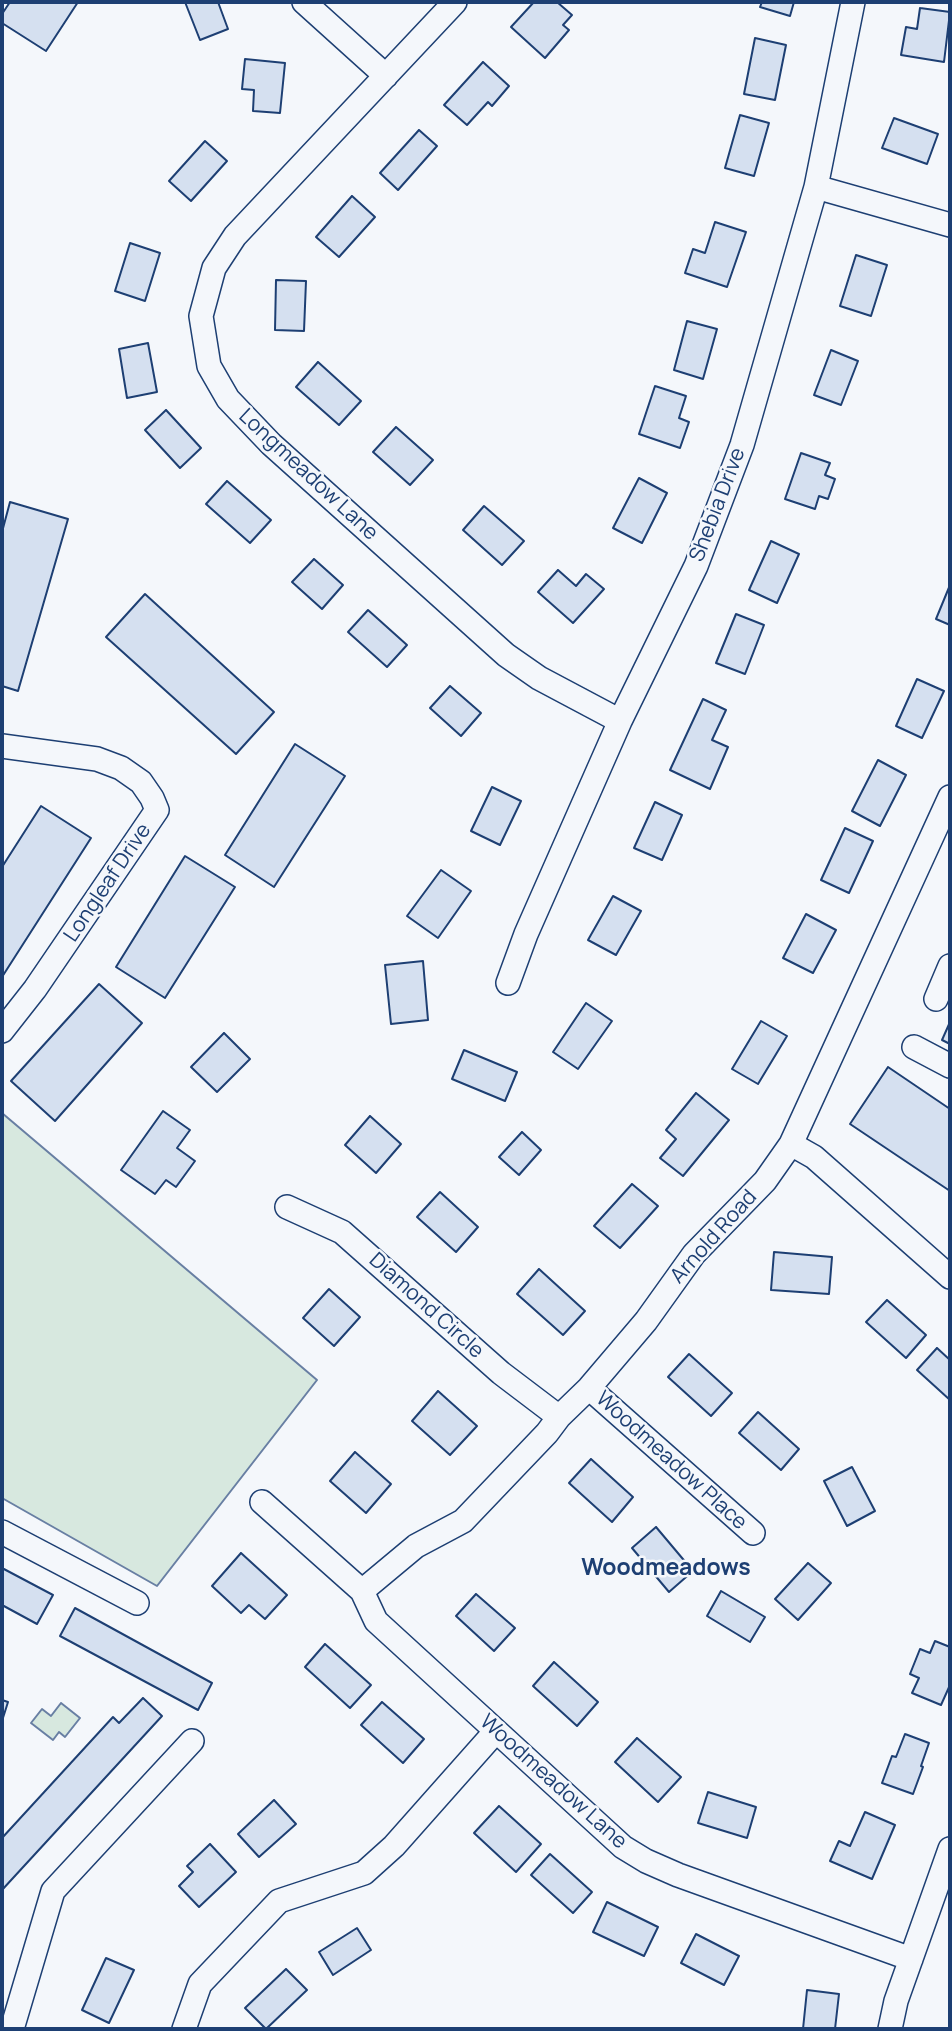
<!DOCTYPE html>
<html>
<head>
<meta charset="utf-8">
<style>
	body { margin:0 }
	#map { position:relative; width:952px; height:2031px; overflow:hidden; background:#f4f7fb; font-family:Manrope,sans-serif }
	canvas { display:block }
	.frame { position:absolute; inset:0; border:4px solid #1d3f73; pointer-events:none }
</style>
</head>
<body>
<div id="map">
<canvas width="952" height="2031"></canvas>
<div class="frame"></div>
</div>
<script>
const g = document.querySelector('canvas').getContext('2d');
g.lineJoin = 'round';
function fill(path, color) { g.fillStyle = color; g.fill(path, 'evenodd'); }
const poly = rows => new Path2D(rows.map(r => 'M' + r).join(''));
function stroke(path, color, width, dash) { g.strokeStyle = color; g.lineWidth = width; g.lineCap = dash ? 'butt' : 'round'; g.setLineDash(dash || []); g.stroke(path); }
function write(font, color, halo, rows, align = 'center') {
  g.font = font + ' Manrope,sans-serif'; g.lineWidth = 5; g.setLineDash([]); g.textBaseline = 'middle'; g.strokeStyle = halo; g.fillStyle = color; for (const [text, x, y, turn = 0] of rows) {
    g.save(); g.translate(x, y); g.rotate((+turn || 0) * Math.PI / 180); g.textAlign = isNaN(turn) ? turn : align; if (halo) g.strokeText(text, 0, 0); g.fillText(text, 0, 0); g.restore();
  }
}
const green = poly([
	[2,1113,317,1380,157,1586,2,1498,2,1113],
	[61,1703,80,1718,65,1737,59,1732,53,1740,31,1723,42,1709,51,1716,61,1703]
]);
const building = poly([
	[10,2,78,2,46,51,2,23,2,14,10,2],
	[185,2,218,2,228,29,200,40,185,2],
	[534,2,557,2,572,15,563,25,569,30,545,58,511,27,534,2],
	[762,2,794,2,790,16,760,7,762,2],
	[920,8,950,12,944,62,901,55,906,27,917,29,920,8],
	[755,38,786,45,775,100,744,94,755,38],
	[245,59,285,63,280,113,253,111,254,90,242,89,245,59],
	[483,62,509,86,492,106,488,102,467,125,444,105,483,62],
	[740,115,769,123,754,176,725,168,740,115],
	[894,118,938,134,927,164,882,148,894,118],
	[419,130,437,146,398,190,380,173,419,130],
	[205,141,227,161,191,201,169,181,205,141],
	[352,196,375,217,339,257,316,237,352,196],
	[715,222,746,232,727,287,685,273,693,249,705,253,715,222],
	[130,243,160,253,145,301,115,291,130,243],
	[856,255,887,265,871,316,840,306,856,255],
	[276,280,306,281,304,331,275,330,276,280],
	[687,321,717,329,703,379,674,370,687,321],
	[148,343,157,392,127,398,119,349,148,343],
	[831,350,858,361,841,405,814,395,831,350],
	[318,362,361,401,339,425,296,387,318,362],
	[655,386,686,396,679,418,689,422,680,448,639,434,655,386],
	[166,410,201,448,180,468,145,430,166,410],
	[396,427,433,460,410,485,373,452,396,427],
	[801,453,830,463,825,475,835,479,828,499,819,496,815,509,785,499,801,453],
	[639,478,667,493,642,543,613,528,639,478],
	[227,481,271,520,250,543,206,504,227,481],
	[10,502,68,519,18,691,2,686,2,532,10,502],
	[484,506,524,541,502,565,463,530,484,506],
	[771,541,799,554,777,603,749,590,771,541],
	[314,559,343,585,322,609,292,582,314,559],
	[558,570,576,586,586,574,604,589,573,623,538,592,558,570],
	[950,585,950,625,936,619,950,585],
	[145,594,274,712,236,754,106,637,145,594],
	[368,610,407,645,387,667,348,632,368,610],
	[736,614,764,625,745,674,716,663,736,614],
	[917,679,944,691,922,738,896,726,917,679],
	[450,686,481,713,461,736,430,708,450,686],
	[703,699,726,710,712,740,728,747,710,789,670,770,703,699],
	[295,744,345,776,274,887,225,855,295,744],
	[878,760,906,775,880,826,852,811,878,760],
	[492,787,521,801,500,845,471,831,492,787],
	[655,802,682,815,662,860,634,848,655,802],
	[41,806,91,838,2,977,2,867,41,806],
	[845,828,873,841,849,893,821,880,845,828],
	[185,856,235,887,165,998,116,967,185,856],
	[441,870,471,891,438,938,407,916,441,870],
	[613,896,641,911,616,955,588,940,613,896],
	[806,914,836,930,813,973,783,958,806,914],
	[423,961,428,1020,391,1024,385,965,423,961],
	[99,984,142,1023,55,1121,11,1081,99,984],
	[586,1003,612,1021,578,1069,553,1052,586,1003],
	[761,1021,787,1036,758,1084,732,1069,761,1021],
	[950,1022,950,1044,942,1040,950,1022],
	[224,1033,250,1059,217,1092,191,1067,224,1033],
	[464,1050,517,1072,505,1101,452,1079,464,1050],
	[888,1067,950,1109,950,1191,850,1124,888,1067],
	[696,1093,729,1120,683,1176,660,1158,676,1139,666,1130,696,1093],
	[163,1111,190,1130,177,1148,195,1161,176,1187,166,1180,155,1194,121,1170,163,1111],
	[370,1116,401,1144,376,1173,345,1145,370,1116],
	[522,1132,541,1150,519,1175,499,1157,522,1132],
	[632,1184,658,1206,620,1248,594,1226,632,1184],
	[440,1192,478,1227,456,1252,417,1217,440,1192],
	[774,1252,832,1257,829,1294,771,1290,774,1252],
	[539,1269,585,1311,563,1335,517,1294,539,1269],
	[329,1289,360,1317,334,1346,303,1318,329,1289],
	[887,1300,926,1335,906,1358,866,1322,887,1300],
	[937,1348,950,1360,950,1400,917,1370,937,1348],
	[689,1354,732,1393,711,1416,668,1377,689,1354],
	[438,1391,477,1426,450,1455,412,1421,438,1391],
	[758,1412,799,1449,781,1470,739,1433,758,1412],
	[355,1452,391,1484,366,1513,330,1481,355,1452],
	[591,1459,633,1497,612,1522,569,1483,591,1459],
	[852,1467,875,1511,847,1526,824,1481,852,1467],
	[656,1527,693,1571,669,1592,632,1548,656,1527],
	[241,1553,287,1595,265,1619,249,1605,241,1613,212,1586,241,1553],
	[808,1563,831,1583,798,1620,775,1599,808,1563],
	[2,1568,53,1595,37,1624,2,1605,2,1568],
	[721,1591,765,1617,750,1642,707,1616,721,1591],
	[476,1594,515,1628,494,1651,456,1616,476,1594],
	[75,1608,212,1683,198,1710,60,1636,75,1608],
	[935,1641,950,1647,950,1685,941,1705,912,1693,919,1678,910,1674,920,1649,930,1653,935,1641],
	[325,1644,371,1685,350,1708,305,1667,325,1644],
	[554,1662,598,1702,577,1726,533,1686,554,1662],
	[143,1698,162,1716,2,1890,2,1838,113,1717,119,1723,143,1698],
	[2,1700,8,1702,2,1721,2,1700],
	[382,1702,424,1739,403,1763,361,1725,382,1702],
	[905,1734,929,1743,921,1766,923,1767,913,1794,882,1783,892,1756,896,1757,905,1734],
	[637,1738,681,1777,658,1802,615,1762,637,1738],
	[708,1792,756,1807,747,1838,698,1823,708,1792],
	[274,1800,296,1824,259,1857,238,1834,274,1800],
	[499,1806,541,1844,516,1872,474,1833,499,1806],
	[865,1812,895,1825,872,1879,830,1861,839,1841,850,1846,865,1812],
	[210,1844,236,1872,199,1907,179,1886,193,1872,187,1866,210,1844],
	[550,1854,592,1892,573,1913,531,1875,550,1854],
	[607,1902,658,1927,644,1956,593,1932,607,1902],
	[357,1928,371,1950,333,1975,319,1952,357,1928],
	[696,1934,739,1956,724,1985,681,1963,696,1934],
	[106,1958,134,1970,109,2023,82,2010,106,1958],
	[286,1969,307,1990,266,2029,245,2008,286,1969],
	[807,1990,839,1994,835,2029,803,2029,807,1990]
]);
const minor = poly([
	[304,2,386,76],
	[455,2,235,236,214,268,201,316,209,366,228,399,271,444,506,655,539,678,620,721],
	[816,187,950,225],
	[2,746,97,759,121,768,141,782,152,798,157,810,35,989,2,1031],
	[508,983,526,934,620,721,696,566,742,445,816,187,853,2],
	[936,999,950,966],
	[914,1047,950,1066],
	[791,1144,814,1157,950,1277],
	[287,1207,342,1232,501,1373,559,1417],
	[589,1388,753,1533],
	[262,1502,362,1591,376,1621,623,1847,646,1861,678,1875,911,1959],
	[2,1532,137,1603],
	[362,1591,416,1546,463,1521,547,1433,559,1417,589,1388,646,1321,694,1254,765,1181,791,1144,950,797],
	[12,2029,53,1891,192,1741],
	[184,2029,200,1984,279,1901,364,1873,394,1846,496,1731],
	[890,2029,896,2001,950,1849]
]);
const streetNames = [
	["Longmeadow Lane",308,475,43],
	["Shebia Drive",718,505,-69],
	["Longleaf Drive",108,883,-56],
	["Arnold Road",714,1237,-48],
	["Diamond Circle",426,1306,42],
	["Woodmeadow Place",671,1461,42],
	["Woodmeadow Lane",553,1782,42]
];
const neighbourhoodNames = [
	["Woodmeadows",666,1569]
];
fill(green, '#d7e8df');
stroke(green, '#687fa3', 2);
fill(building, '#d5e0f0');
stroke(building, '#1d3f73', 2);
stroke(minor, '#1d3f73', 26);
stroke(minor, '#f4f7fb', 23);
write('21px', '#1d3f73', '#f4f7fb', streetNames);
write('bold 23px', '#1d3f73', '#f4f7fb', neighbourhoodNames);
</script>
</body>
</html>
